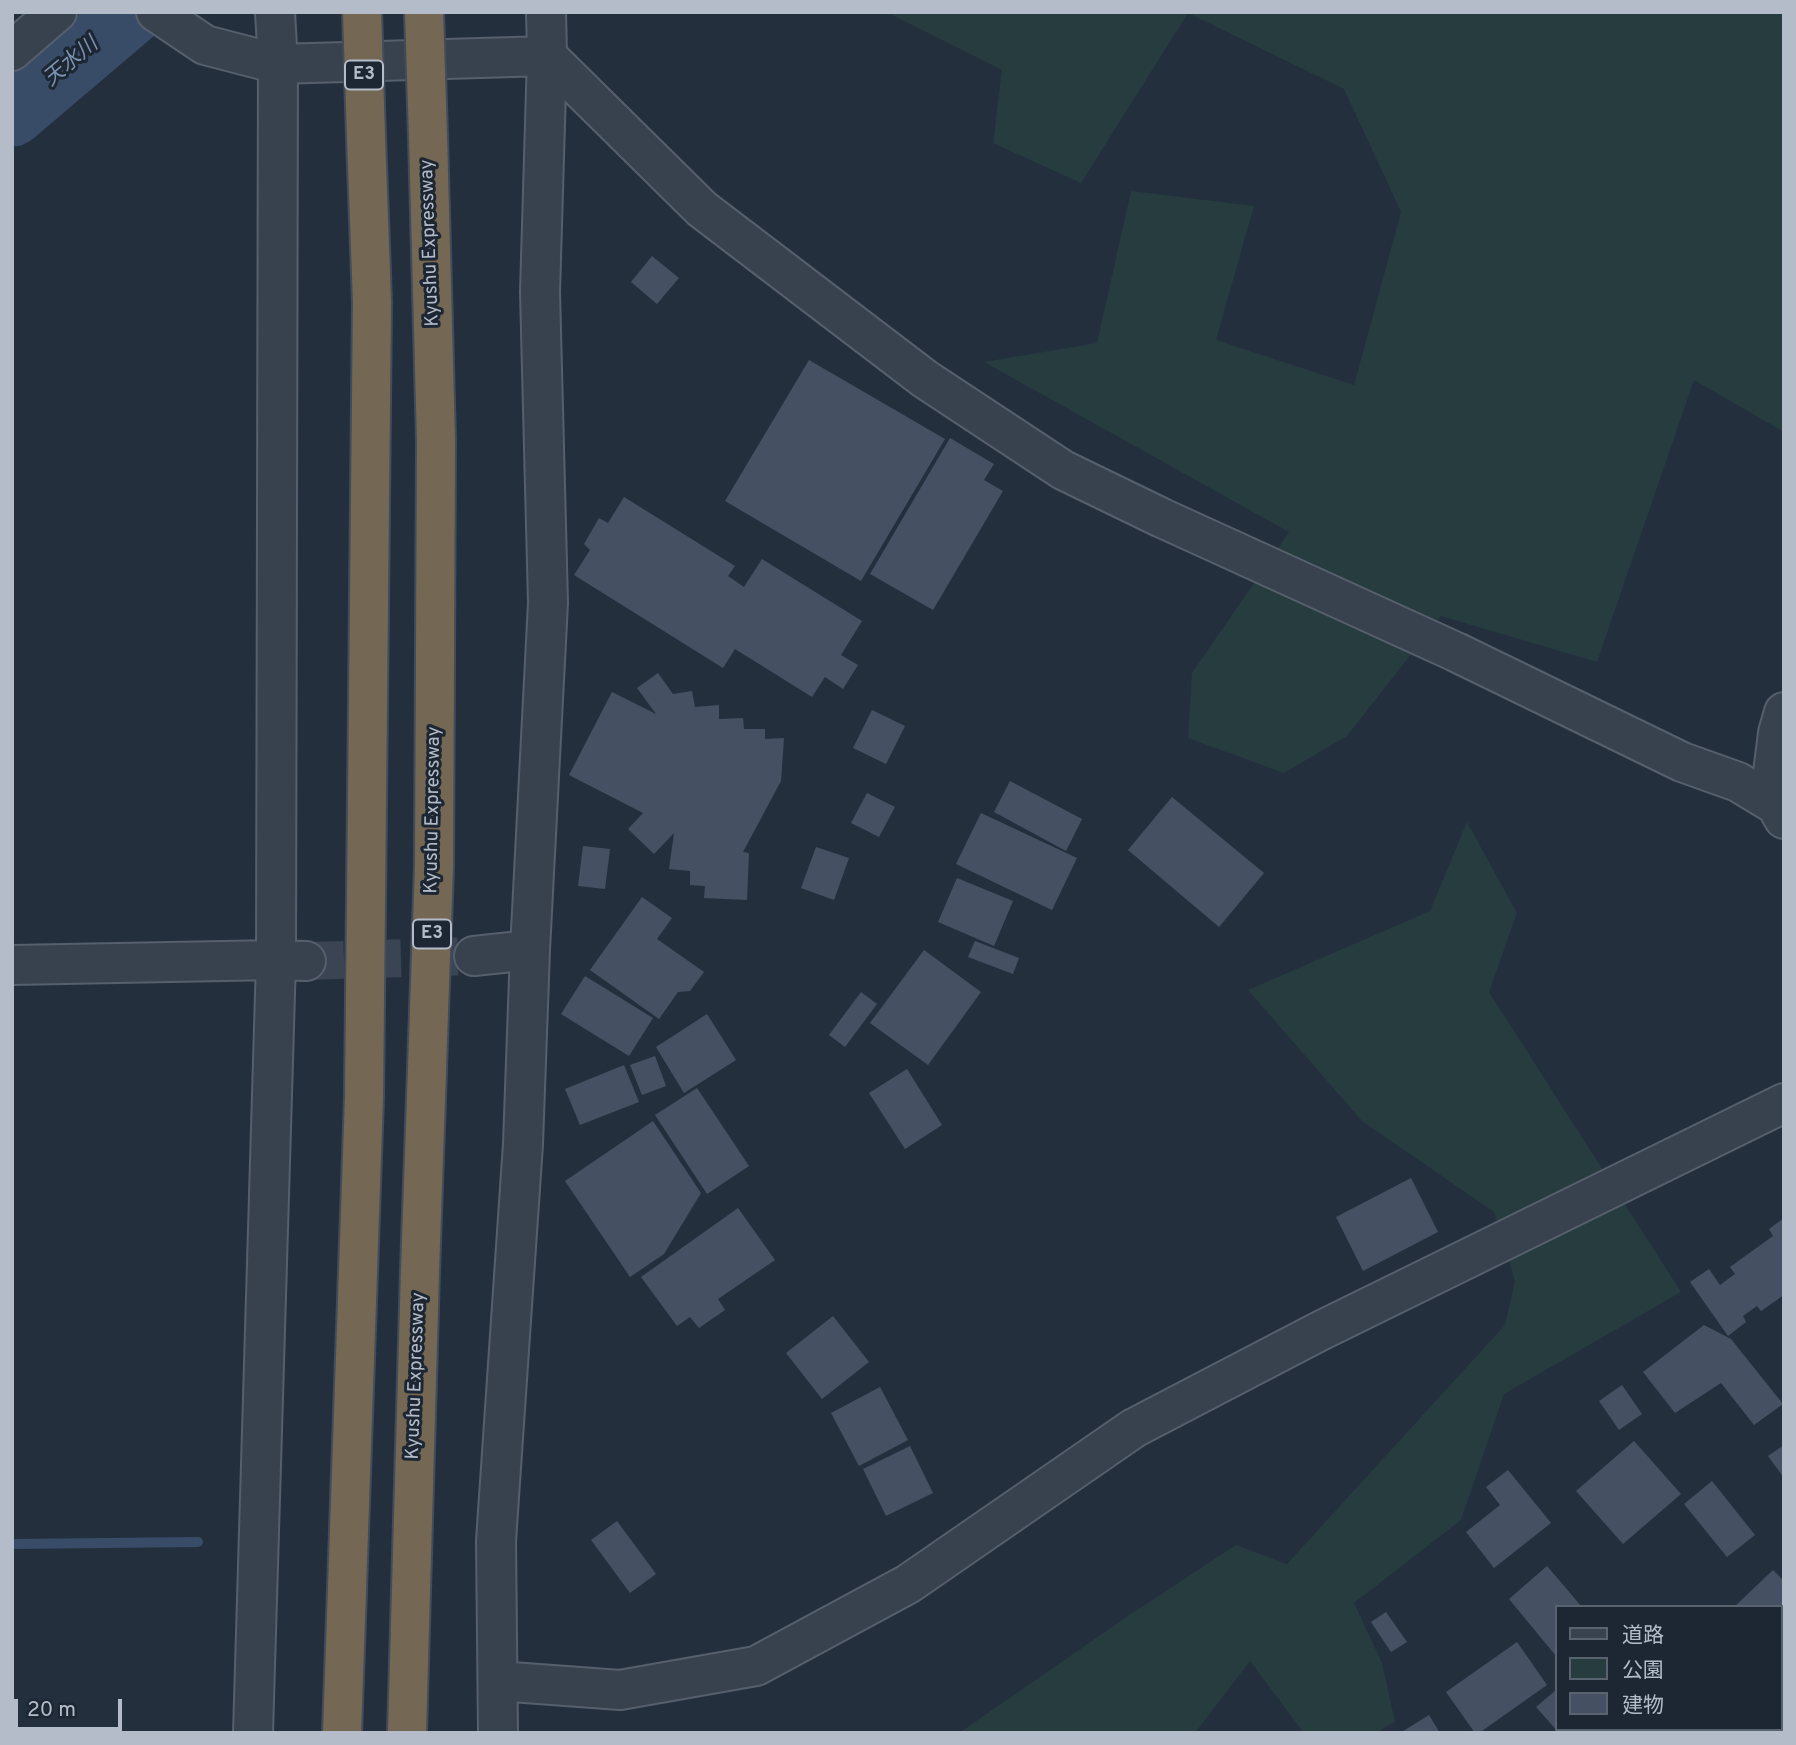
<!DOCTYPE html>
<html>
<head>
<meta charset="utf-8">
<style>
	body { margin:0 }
	#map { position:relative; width:1796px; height:1745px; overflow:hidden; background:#242f3e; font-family:Overpass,"Noto Sans JP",sans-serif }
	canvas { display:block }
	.frame { position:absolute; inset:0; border:14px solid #b4bcc9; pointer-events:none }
	.legend { position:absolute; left:1555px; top:1605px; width:228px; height:126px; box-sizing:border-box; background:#1d2633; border:2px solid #59626f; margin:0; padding:9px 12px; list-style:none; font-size:21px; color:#b4bcc9 }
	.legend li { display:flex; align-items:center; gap:14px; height:35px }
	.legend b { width:35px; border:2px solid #59626f }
	.scale { position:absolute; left:14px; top:1699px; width:108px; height:32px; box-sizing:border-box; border:4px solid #b4bcc9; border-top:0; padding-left:9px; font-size:21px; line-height:24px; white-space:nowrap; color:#b4bcc9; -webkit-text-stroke:5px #1d2633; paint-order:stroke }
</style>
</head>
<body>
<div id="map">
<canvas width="1796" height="1745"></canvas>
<div class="frame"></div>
<ul class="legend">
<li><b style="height:9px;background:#38414e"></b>道路</li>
<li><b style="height:19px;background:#263c3f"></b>公園</li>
<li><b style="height:19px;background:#455162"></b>建物</li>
</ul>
<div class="scale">20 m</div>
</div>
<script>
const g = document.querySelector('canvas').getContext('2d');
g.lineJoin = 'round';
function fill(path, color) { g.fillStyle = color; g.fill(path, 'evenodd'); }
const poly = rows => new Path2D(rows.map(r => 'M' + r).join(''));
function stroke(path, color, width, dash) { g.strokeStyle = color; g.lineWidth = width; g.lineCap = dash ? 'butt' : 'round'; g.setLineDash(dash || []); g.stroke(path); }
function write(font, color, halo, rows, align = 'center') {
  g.font = font + ' Overpass,"Noto Sans JP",sans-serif'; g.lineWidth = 6; g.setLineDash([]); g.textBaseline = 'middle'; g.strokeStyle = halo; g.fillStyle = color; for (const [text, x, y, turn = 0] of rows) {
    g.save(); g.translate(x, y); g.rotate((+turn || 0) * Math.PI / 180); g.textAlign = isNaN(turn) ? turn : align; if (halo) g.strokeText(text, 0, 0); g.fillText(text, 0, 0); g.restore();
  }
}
const green = poly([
	[893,12,1784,12,1784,432,1694,380,1597,662,1441,616,1347,736,1284,773,1188,738,1192,673,1289,532,984,362,1097,343,1131,191,1254,206,1216,340,1354,385,1401,212,1344,89,1188,13,1081,183,993,143,1002,70,892,15],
	[1467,822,1517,913,1489,992,1681,1292,1504,1394,1461,1520,1354,1603,1382,1663,1395,1722,1375,1733,1303,1732,1250,1661,1195,1733,959,1733,1125,1618,1236,1545,1287,1564,1505,1325,1515,1281,1494,1212,1362,1121,1248,990,1430,911]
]);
const stream = poly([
	[12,1544,198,1542]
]);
const river = poly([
	[12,114,132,12]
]);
const building = poly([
	[652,256,679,278,657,304,631,282],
	[809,360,945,439,861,581,725,501],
	[950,438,994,464,984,480,1003,491,933,610,870,574],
	[624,497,735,566,728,576,744,587,762,559,862,621,841,655,858,665,843,689,825,677,812,697,735,649,723,668,574,575,590,550,584,544,599,518,608,523],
	[658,673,673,694,692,691,695,707,719,705,719,719,743,718,744,729,765,729,765,739,784,738,781,781,743,852,749,853,747,900,704,898,705,886,690,885,690,871,669,869,674,833,654,854,628,829,643,813,569,775,612,692,656,714,637,688],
	[872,710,905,726,886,764,853,748],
	[1010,781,1082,819,1066,851,994,812],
	[867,793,895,807,879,837,851,823],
	[1172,797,1264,873,1219,927,1128,850],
	[981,813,1077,858,1052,910,956,864],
	[583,846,610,849,605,889,578,886],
	[816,847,849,858,834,900,801,888],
	[957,878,1013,901,994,946,938,922],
	[642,897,672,918,657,939,704,972,690,991,678,992,659,1019,590,970],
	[975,941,1019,958,1013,974,968,957],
	[924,950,981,992,928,1065,870,1023],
	[585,976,653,1018,629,1056,561,1014],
	[861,992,877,1004,845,1047,829,1035],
	[707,1014,736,1060,684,1093,656,1047],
	[655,1056,666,1086,642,1095,630,1065],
	[624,1065,639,1102,580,1125,565,1089],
	[907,1069,942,1125,905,1149,869,1093],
	[697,1088,749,1166,707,1194,655,1115],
	[653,1121,701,1193,664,1254,630,1277,565,1181],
	[1411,1178,1438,1232,1363,1271,1336,1217],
	[738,1208,775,1260,718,1299,725,1310,699,1328,690,1317,677,1326,641,1277],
	[1784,1218,1784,1295,1761,1311,1757,1306,1743,1316,1746,1322,1728,1336,1690,1282,1709,1269,1720,1285,1735,1274,1730,1267,1773,1236,1769,1229],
	[833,1316,869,1362,822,1399,786,1353],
	[1704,1325,1731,1339,1783,1404,1754,1425,1721,1383,1675,1413,1643,1372],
	[1622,1385,1642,1414,1619,1430,1599,1401],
	[880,1387,908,1440,859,1466,831,1413],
	[1634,1441,1681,1494,1623,1544,1576,1491],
	[1784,1445,1784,1478,1768,1456],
	[910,1446,933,1493,886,1516,863,1469],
	[1508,1470,1551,1523,1494,1568,1466,1532,1500,1505,1486,1487],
	[1712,1481,1755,1535,1727,1557,1684,1504],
	[617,1521,656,1574,630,1593,591,1540],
	[1547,1566,1582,1607,1556,1607,1556,1656,1509,1599],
	[1773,1570,1784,1581,1784,1628,1780,1631,1780,1607,1734,1607],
	[1386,1612,1407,1642,1391,1652,1371,1622],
	[1517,1642,1547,1685,1479,1733,1475,1733,1446,1692],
	[1556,1690,1556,1729,1611,1729,1607,1733,1559,1733,1536,1707],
	[1780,1693,1782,1695,1784,1694,1784,1733,1747,1733,1745,1729,1780,1729],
	[1429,1715,1440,1733,1400,1733]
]);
const minorTunnel = poly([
	[306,961,474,956]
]);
const minor = poly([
	[156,12,205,45,278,64,547,56,702,209,925,379,1063,470,1162,518,1456,652,1682,762,1738,782,1776,805,1784,819],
	[12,51,57,12],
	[1776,805,1773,773,1778,733,1784,712],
	[474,956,530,950],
	[12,965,276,960,306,961],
	[1780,1648,1784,1645],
	[498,1681,620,1690,756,1666,908,1584,1134,1428,1320,1331,1784,1103],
	[253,1733,276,960,278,64,275,12],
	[498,1733,496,1541,523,1144,530,950,548,603,540,292,547,56,546,12],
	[1677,1733,1681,1729]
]);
const highway = poly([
	[342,1733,364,1098,372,302,366,137],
	[407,1733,420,1271,434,867,436,441,428,136]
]);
const highwayBridge = poly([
	[362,12,366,137],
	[424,12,428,136]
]);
const shields = [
	[364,75,38],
	[432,934,38]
];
const shieldNames = [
	["E3",364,75],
	["E3",432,934]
];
const streetNames = [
	["Kyushu Expressway",431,243,-92],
	["Kyushu Expressway",434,810,-89],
	["Kyushu Expressway",417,1376,-88]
];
const waterNames = [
	["天水川",72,63,-40]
];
fill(green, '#263c3f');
stroke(stream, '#394c67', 10);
stroke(river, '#394c67', 65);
fill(building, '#455162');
stroke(minorTunnel, '#3a4453', 38, [38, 19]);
stroke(minor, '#565f6c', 42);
stroke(highway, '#434c59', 42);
stroke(minor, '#38414e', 38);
stroke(highway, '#746855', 38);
stroke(highwayBridge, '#434c59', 42, []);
stroke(highwayBridge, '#746855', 38);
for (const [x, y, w] of shields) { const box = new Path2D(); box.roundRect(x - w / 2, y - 14.5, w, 29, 5); g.fillStyle = '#1d2633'; g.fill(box); stroke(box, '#b4bcc9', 2); }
write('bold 18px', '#b4bcc9', null, shieldNames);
write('19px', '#b4bcc9', '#1d2633', streetNames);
write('italic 21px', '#7c92b1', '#1d2633', waterNames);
</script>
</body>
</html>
